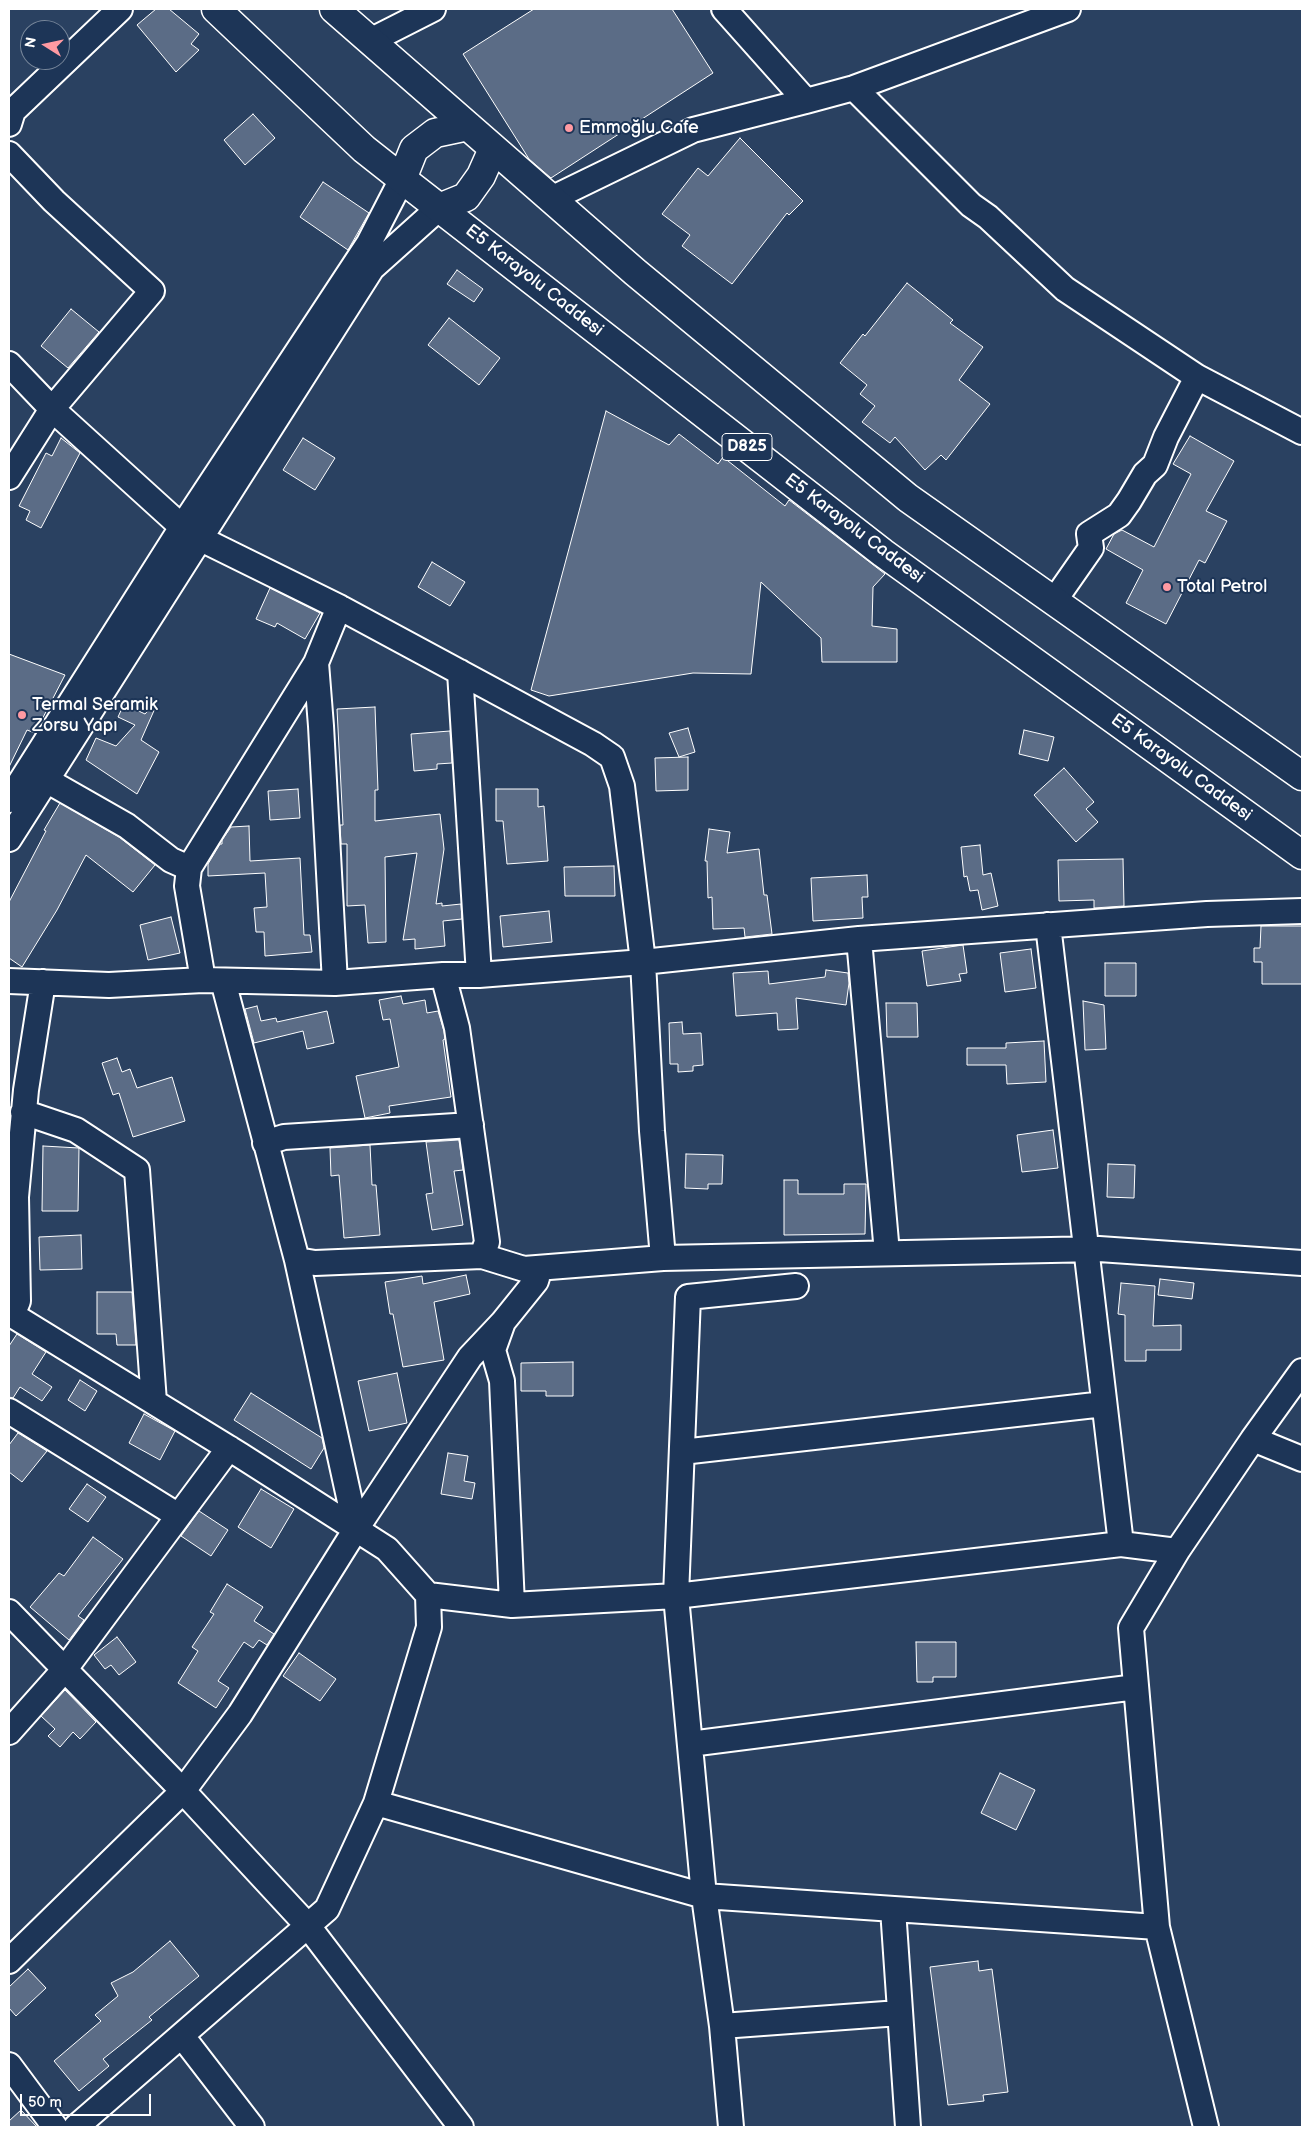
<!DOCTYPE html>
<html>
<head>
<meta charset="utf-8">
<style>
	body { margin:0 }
	#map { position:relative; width:1311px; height:2136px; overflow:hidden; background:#2a4161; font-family:"Balsamiq Sans",sans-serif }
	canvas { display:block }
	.frame { position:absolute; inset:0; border:10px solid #fff; pointer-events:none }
	.north { position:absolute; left:20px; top:20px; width:50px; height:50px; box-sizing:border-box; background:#1d3557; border:1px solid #77869a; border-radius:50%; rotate:280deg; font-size:14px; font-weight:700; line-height:20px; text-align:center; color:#fff }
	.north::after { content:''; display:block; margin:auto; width:18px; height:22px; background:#ff9aa2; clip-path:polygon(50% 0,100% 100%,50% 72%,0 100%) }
	.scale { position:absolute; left:20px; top:2094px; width:131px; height:22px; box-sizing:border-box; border:2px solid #fff; border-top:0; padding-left:6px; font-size:15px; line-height:18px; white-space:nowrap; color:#fff; -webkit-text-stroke:4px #1d3557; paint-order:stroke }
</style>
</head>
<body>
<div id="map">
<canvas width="1311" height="2136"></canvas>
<div class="frame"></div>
<div class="north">N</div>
<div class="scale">50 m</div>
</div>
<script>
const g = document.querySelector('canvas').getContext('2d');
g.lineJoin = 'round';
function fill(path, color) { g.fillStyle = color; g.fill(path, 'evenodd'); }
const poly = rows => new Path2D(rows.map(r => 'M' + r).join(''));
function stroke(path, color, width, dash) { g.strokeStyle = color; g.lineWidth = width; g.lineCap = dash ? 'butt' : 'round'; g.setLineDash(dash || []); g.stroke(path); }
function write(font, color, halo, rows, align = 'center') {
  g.font = font + ' "Balsamiq Sans",sans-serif'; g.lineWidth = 4; g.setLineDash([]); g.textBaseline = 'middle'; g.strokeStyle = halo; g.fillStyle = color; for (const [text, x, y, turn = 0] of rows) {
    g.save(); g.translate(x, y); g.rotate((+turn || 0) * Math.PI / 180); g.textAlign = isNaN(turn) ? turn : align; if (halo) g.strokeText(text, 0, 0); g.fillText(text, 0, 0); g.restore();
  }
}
const building = poly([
	[156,9,169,9,199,34,191,44,199,50,176,72,137,25,156,9],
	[534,9,672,9,713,73,551,178,529,159,463,54,534,9],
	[253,114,275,138,245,165,224,140,253,114],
	[740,138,803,201,789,215,787,213,732,284,682,246,690,235,662,214,698,168,708,176,740,138],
	[323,182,369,213,348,250,300,217,323,182],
	[457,270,483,289,474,302,447,284,457,270],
	[907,283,953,320,950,323,983,347,959,380,990,404,946,460,941,455,925,470,895,437,890,443,862,422,875,406,860,394,867,385,840,363,863,334,865,336,907,283],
	[71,309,99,332,68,368,41,346,71,309],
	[449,318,500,358,479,385,428,345,449,318],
	[606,411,669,445,679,434,718,464,723,457,785,506,789,500,885,574,873,587,872,626,897,629,897,662,822,662,821,638,761,582,751,674,693,673,549,696,531,690,606,411],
	[1190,436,1234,461,1206,511,1227,521,1205,563,1199,560,1166,624,1126,603,1143,570,1106,549,1114,534,1122,530,1154,547,1191,474,1173,464,1190,436],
	[61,438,80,453,41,528,26,520,30,511,19,506,46,453,52,456,61,438],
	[303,438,335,458,315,490,283,470,303,438],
	[432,562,465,582,450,606,418,587,432,562],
	[270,588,320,613,305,639,277,623,275,627,256,619,270,588],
	[9,654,65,675,35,733,27,730,9,767,9,654],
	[124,704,145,714,154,704,156,706,141,740,159,752,137,794,86,760,96,738,116,746,135,725,118,717,124,704],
	[375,707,378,790,375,790,375,821,440,814,444,849,436,904,442,903,442,906,461,904,462,919,443,921,445,946,415,949,415,939,403,940,417,853,385,857,386,942,368,943,365,905,347,906,347,844,341,844,340,825,343,825,337,709,375,707],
	[688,728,695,752,679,757,669,733,688,728],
	[1024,730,1054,737,1048,761,1019,754,1024,730],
	[450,731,452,763,437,764,437,769,414,771,411,734,450,731],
	[688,757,688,790,656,791,655,758,688,757],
	[1064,768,1094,802,1086,809,1098,822,1076,842,1034,795,1064,768],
	[298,789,300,818,270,820,268,791,298,789],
	[496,789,538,789,538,807,544,806,548,861,507,864,503,821,496,821,496,789],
	[60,803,119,837,155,865,133,892,86,855,57,910,22,967,9,958,9,902,46,831,44,830,60,803],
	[249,826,250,861,300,858,304,935,310,935,312,952,265,956,264,932,256,932,254,908,267,907,265,873,208,876,208,864,220,844,222,844,222,840,231,827,249,826],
	[709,829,730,832,727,853,759,849,764,895,767,895,772,934,745,937,744,928,713,929,712,897,708,898,707,861,705,861,709,829],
	[980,845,983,875,991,873,998,906,982,910,978,890,970,891,967,876,964,877,961,847,980,845],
	[1123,859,1124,906,1094,908,1094,900,1059,901,1058,860,1123,859],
	[614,866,615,896,565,896,564,867,614,866],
	[867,875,868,897,862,897,863,918,813,921,811,878,867,875],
	[549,911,552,942,503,947,500,916,549,911],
	[171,917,180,953,148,960,140,925,171,917],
	[1261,926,1302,926,1302,984,1262,984,1262,962,1254,962,1254,948,1260,948,1261,926],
	[963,945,967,973,959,974,961,981,927,986,922,951,963,945],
	[1031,949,1036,988,1005,992,1000,953,1031,949],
	[1105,963,1136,963,1136,996,1105,996,1105,963],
	[826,970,848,973,849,983,846,1005,796,998,798,1029,778,1030,777,1013,736,1016,733,973,768,971,769,984,825,977,826,970],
	[401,996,403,1004,425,1000,427,1013,438,1011,444,1031,445,1039,443,1040,451,1097,389,1106,390,1113,365,1118,356,1076,399,1067,390,1019,383,1020,379,1000,401,996],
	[1083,1001,1104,1005,1106,1049,1085,1050,1083,1001],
	[886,1003,917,1003,918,1037,887,1037,886,1003],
	[257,1006,261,1021,276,1018,277,1022,327,1011,334,1043,307,1049,303,1031,254,1043,245,1009,257,1006],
	[682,1022,683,1034,701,1033,703,1065,693,1066,693,1071,678,1072,678,1064,670,1064,669,1023,682,1022],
	[1044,1041,1046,1082,1007,1084,1006,1065,967,1065,967,1048,1006,1048,1006,1043,1044,1041],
	[117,1058,122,1072,130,1069,137,1088,172,1077,185,1121,133,1137,119,1093,113,1095,102,1063,117,1058],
	[1053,1130,1058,1168,1022,1172,1017,1135,1053,1130],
	[459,1140,463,1170,454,1171,463,1225,432,1230,426,1194,433,1193,426,1142,459,1140],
	[370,1145,372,1185,376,1185,380,1235,344,1238,339,1175,331,1176,330,1148,370,1145],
	[43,1146,79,1148,78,1211,42,1211,43,1146],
	[686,1154,723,1155,722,1184,708,1184,708,1189,685,1188,686,1154],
	[1108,1164,1135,1165,1134,1198,1107,1197,1108,1164],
	[784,1180,798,1180,798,1194,844,1194,844,1184,866,1184,865,1234,784,1235,784,1180],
	[81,1235,82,1269,40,1270,39,1237,81,1235],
	[466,1275,470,1294,434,1302,444,1360,403,1367,393,1314,390,1314,385,1282,422,1276,423,1284,466,1275],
	[1160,1279,1194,1283,1192,1299,1158,1295,1160,1279],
	[1121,1283,1155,1286,1153,1326,1181,1325,1181,1350,1146,1350,1146,1361,1125,1361,1125,1315,1118,1314,1121,1283],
	[97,1292,132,1292,136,1345,117,1345,116,1334,97,1334,97,1292],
	[17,1334,46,1352,32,1374,52,1387,42,1401,20,1387,13,1398,9,1397,9,1346,17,1334],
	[573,1362,573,1396,546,1396,546,1391,521,1391,521,1363,573,1362],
	[397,1373,407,1423,369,1431,358,1381,397,1373],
	[80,1380,97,1391,85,1411,68,1400,80,1380],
	[251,1393,322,1438,324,1448,311,1469,234,1420,251,1393],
	[144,1414,175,1431,160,1460,129,1443,144,1414],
	[18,1433,47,1451,22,1482,9,1472,9,1445,18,1433],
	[448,1453,468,1456,464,1481,475,1483,472,1499,441,1494,448,1453],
	[87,1484,106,1497,88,1522,69,1509,87,1484],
	[261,1489,294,1509,271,1548,238,1527,261,1489],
	[199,1511,228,1530,211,1556,181,1536,199,1511],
	[93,1537,123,1559,78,1616,84,1620,69,1640,30,1607,59,1573,64,1576,93,1537],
	[227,1584,263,1607,254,1621,274,1634,267,1645,259,1640,253,1648,244,1642,218,1681,229,1688,216,1708,178,1683,198,1651,192,1647,214,1614,210,1612,227,1584],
	[117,1637,136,1662,119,1675,111,1665,105,1669,94,1655,117,1637],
	[916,1642,956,1642,956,1677,933,1677,933,1682,917,1682,916,1642],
	[299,1653,336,1679,320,1701,283,1676,299,1653],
	[65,1690,96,1722,80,1739,73,1732,60,1747,48,1736,55,1729,41,1716,65,1690],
	[1000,1773,1035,1790,1016,1830,981,1813,1000,1773],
	[170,1941,199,1976,149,2017,152,2020,103,2059,109,2066,79,2091,54,2061,101,2021,95,2015,118,1996,111,1983,133,1972,170,1941],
	[978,1961,979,1971,992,1969,1008,2092,983,2095,984,2101,948,2105,930,1967,978,1961],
	[28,1969,46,1988,16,2016,9,2008,9,1987,28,1969],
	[21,2110,37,2127,9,2127,9,2121,21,2110]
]);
const minor = poly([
	[724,9,806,101,854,88,1068,9],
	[370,41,433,9],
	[854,88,971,205,988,217,1065,289,1197,377,1302,432],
	[9,124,13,111,120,9],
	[9,154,54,201,152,291,52,409,9,477],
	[551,199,693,130,806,101],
	[9,364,52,409,182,527,199,538,339,607,593,744,612,757,622,786,643,962,652,1131,663,1258],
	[1054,601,1091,548,1089,534,1119,515,1129,501,1145,474,1155,465,1166,437,1197,377],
	[316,663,321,726,335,983],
	[460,672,479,975],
	[34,773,127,826,171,860,189,868],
	[9,800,182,527,369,243,402,179],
	[9,839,372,268,439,208],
	[1048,925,1121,1544],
	[859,939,887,1253],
	[203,980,187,886,189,868,316,663,339,607],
	[9,981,109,985,203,980,335,983,443,975,479,975,643,962,859,939,1207,914,1302,911],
	[223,981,297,1260,356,1529],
	[23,1112,76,1130,137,1170,154,1402],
	[265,1143,284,1137,471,1125],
	[9,1197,16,1197,18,1301,12,1315],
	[16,1197,26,1090,43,982],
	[482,1256,524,1269,663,1258,1099,1249,1302,1263],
	[297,1260,315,1263,482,1256,487,1242,457,1028,443,975],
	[9,1313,240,1455,387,1549,428,1595,429,1627,376,1803,327,1909,76,2127],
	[9,1411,177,1515],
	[1253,1439,1302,1459],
	[682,1452,1104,1404],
	[428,1595,512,1605,676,1596,1121,1544,1177,1551],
	[512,1605,502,1381,493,1350,503,1322,536,1281,540,1268],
	[9,1612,183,1791,308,1926,461,2127],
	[9,1732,65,1669,229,1448],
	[690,1744,1136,1687],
	[376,1803,704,1896,1157,1927],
	[893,1909,908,2127],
	[9,1961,183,1791,240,1714,356,1529,470,1357,503,1322],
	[722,2026,899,2013],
	[182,2036,252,2127],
	[9,2065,55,2127],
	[731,2127,722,2026,704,1896,676,1596,688,1297,796,1286],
	[1206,2127,1157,1927,1131,1628,1177,1551,1253,1439,1302,1371]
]);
const highway = poly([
	[216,9,364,149,402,179,883,553,1302,855],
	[334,9,635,272,908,498,1302,776],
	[402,179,414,149,435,133,468,126],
	[439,208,466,197,481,176,493,149]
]);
const markers = [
	[569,128,5,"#ff9aa2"],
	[1167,587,5,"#ff9aa2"],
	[22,715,5,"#ff9aa2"]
];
const shields = [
	[747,447,50]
];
const shieldNames = [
	["D825",747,447]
];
const poiNames = [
	["Emmoğlu Cafe",579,128],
	["Total Petrol",1177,587],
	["Termal Seramik",32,705],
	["Zorsu Yapı",32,726]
];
const streetNames = [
	["E5 Karayolu Caddesi",534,281,38],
	["E5 Karayolu Caddesi",854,529,37],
	["E5 Karayolu Caddesi",1181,768,36]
];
fill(building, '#5b6c86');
stroke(building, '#fff', 1);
stroke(minor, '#fff', 28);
stroke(highway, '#fff', 31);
stroke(minor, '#1d3557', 24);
stroke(highway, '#1d3557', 28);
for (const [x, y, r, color] of markers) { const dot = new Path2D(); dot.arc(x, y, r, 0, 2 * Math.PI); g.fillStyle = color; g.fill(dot); stroke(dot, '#1d3557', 2); }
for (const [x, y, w] of shields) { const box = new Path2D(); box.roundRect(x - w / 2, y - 13.5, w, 27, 4); g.fillStyle = '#1d3557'; g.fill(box); stroke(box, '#fff', 1); }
write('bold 16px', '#fff', null, shieldNames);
write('18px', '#fff', '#1d3557', poiNames, 'left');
write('18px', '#fff', '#1d3557', streetNames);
</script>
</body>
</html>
